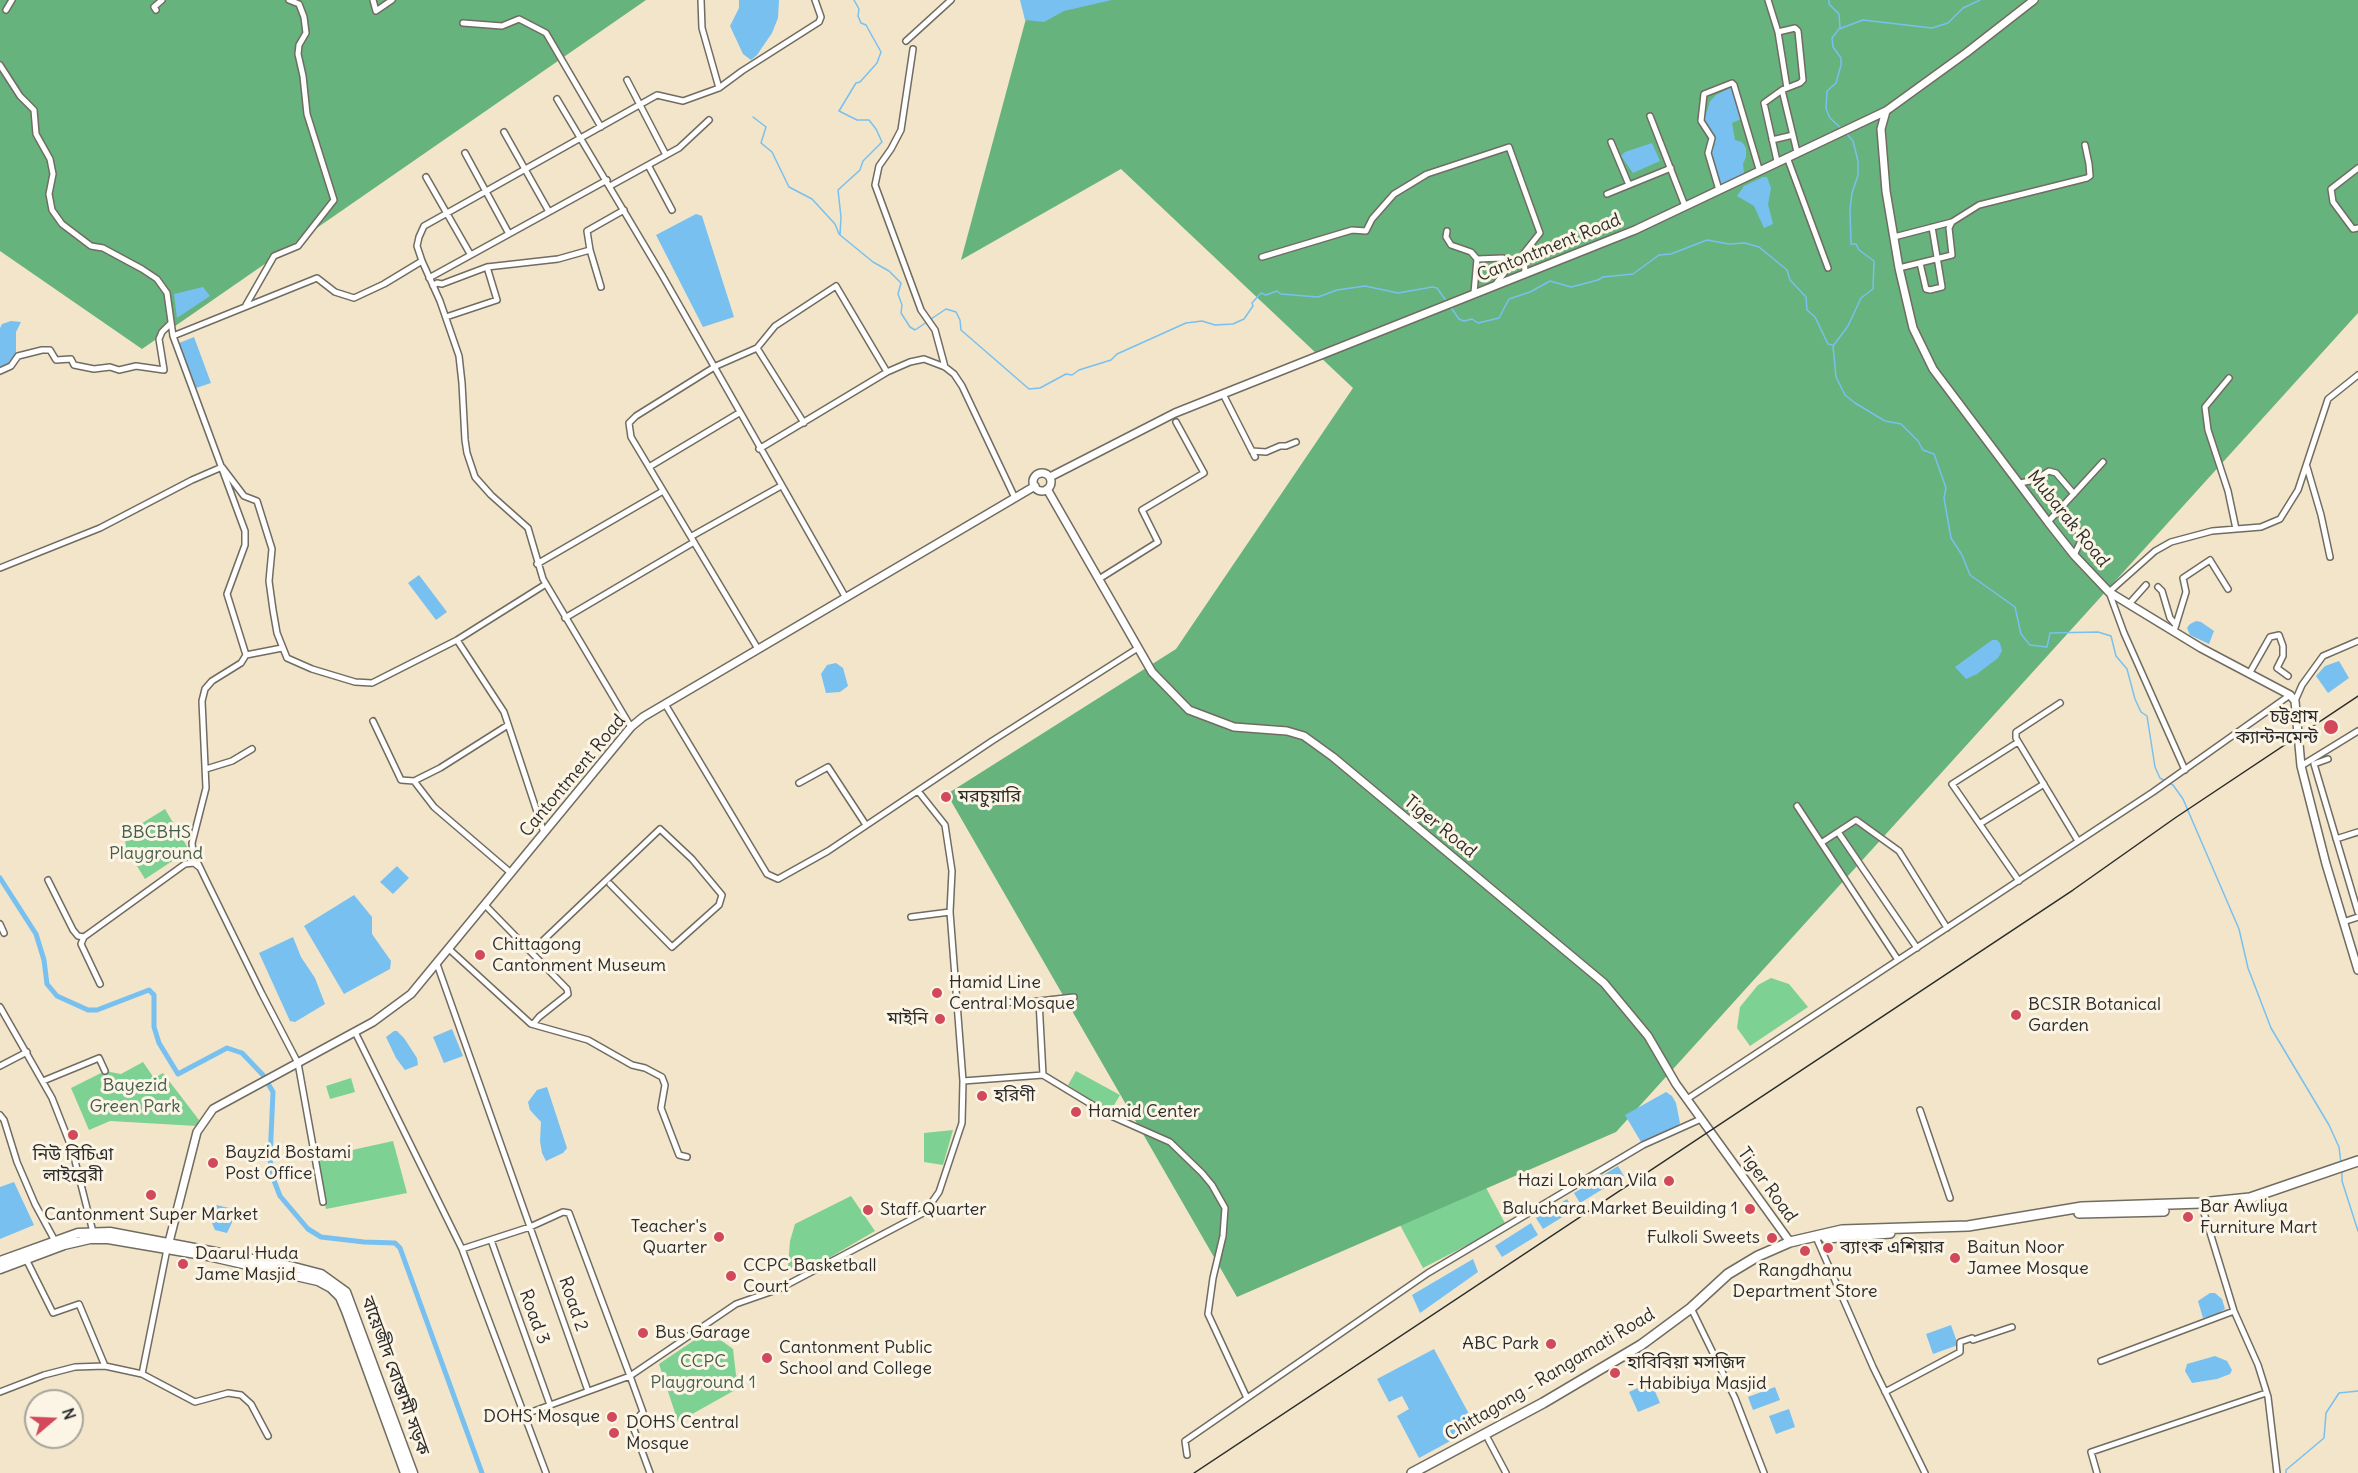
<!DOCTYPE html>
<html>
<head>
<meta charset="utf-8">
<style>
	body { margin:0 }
	#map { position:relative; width:2358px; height:1473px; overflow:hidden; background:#f2e5c9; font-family:Delius,sans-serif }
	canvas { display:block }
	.north { position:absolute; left:24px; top:1389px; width:60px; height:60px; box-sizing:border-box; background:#fcf5e5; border:2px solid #a8a49b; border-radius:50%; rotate:71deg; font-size:16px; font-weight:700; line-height:24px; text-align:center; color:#2b2b2b }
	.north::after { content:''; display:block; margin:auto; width:21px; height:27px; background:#d1495b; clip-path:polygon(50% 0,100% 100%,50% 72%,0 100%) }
</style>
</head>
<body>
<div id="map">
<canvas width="2358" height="1473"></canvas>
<div class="north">N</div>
</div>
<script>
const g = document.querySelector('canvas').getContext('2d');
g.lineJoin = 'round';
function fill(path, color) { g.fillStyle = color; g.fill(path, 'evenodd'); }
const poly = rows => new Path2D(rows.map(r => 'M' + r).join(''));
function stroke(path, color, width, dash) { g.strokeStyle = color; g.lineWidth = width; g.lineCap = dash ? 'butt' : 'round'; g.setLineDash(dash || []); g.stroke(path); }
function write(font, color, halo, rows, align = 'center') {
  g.font = font + ' Delius,"Noto Sans Bengali",sans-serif'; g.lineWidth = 6; g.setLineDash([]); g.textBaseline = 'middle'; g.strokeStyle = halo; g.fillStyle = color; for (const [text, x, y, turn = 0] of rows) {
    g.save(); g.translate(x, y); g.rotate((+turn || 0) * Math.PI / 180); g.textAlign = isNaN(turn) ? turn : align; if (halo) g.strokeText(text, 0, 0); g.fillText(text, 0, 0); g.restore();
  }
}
const green = poly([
	[165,809,189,850,145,879,126,848,125,839,131,830],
	[1771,978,1789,984,1808,1007,1750,1046,1737,1028,1740,1007,1758,985],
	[143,1062,154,1078,163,1073,199,1120,197,1126,110,1121,89,1130,71,1088,105,1071,121,1074],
	[1076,1071,1120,1095,1110,1112,1068,1085],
	[351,1078,355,1092,330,1099,326,1086],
	[953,1130,943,1165,924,1162,924,1133],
	[393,1141,407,1193,326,1209,316,1158],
	[1483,1182,1506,1225,1423,1268,1400,1225],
	[851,1196,875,1231,810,1269,795,1272,788,1266,790,1241,795,1224],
	[699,1337,722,1341,733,1349,736,1375,744,1385,678,1422,659,1364]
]);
const forest = poly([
	[0,0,646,0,142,349,0,251],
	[1031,0,2358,0,2358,313,1616,1132,1237,1297,947,794,1176,649,1353,388,1121,169,961,260]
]);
const water = poly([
	[739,0,779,0,778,18,772,33,757,55,751,60,743,54,730,26,739,8],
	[1020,0,1112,0,1064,11,1044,22,1025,20],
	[1732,87,1735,89,1741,119,1732,123,1735,140,1742,142,1746,148,1746,157,1743,164,1744,173,1722,187,1718,182,1710,154,1715,144,1712,132,1704,121,1710,101,1716,95],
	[1652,143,1660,161,1633,173,1621,156,1625,152],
	[1763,177,1767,177,1771,188,1768,204,1773,224,1764,228,1754,206,1737,196,1744,186],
	[696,214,702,216,734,317,703,327,656,235],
	[203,287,210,296,177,318,174,294],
	[11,321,21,322,16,332,16,357,11,364,0,369,0,328,2,324],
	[194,337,211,383,196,388,179,343],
	[419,575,447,612,436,620,408,583],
	[2196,621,2201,622,2214,631,2209,644,2190,635,2187,628,2190,624],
	[1992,640,1997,640,2000,643,2002,651,1998,658,1977,674,1966,679,1955,667],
	[2339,661,2349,678,2328,693,2316,676,2325,666],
	[836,663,843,668,848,686,840,692,826,693,821,674,827,665],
	[397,866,409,878,393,894,380,882],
	[354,895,372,917,372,934,391,961,390,969,344,994,304,926],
	[293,937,301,957,315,978,325,1004,295,1022,290,1021,259,953],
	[452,1029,463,1056,444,1063,433,1037],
	[394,1031,397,1031,404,1038,417,1058,418,1065,405,1070,396,1058,386,1037],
	[547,1087,567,1148,563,1153,546,1161,542,1153,540,1141,541,1122,530,1110,528,1102,537,1090],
	[1666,1092,1672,1096,1676,1103,1680,1123,1677,1127,1641,1142,1625,1115],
	[1618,1166,1624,1176,1580,1203,1574,1193],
	[14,1182,34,1225,0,1239,0,1187],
	[1567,1199,1574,1210,1543,1229,1536,1218],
	[216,1205,238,1210,227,1233,215,1230,211,1221],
	[1531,1223,1538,1235,1502,1257,1495,1246],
	[1473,1259,1478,1272,1420,1313,1412,1295],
	[2210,1293,2215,1293,2222,1299,2225,1309,2214,1316,2203,1318,2198,1301],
	[1951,1325,1958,1345,1933,1354,1926,1334],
	[1434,1349,1476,1427,1419,1458,1397,1416,1409,1409,1402,1396,1389,1402,1377,1379],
	[2215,1356,2227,1361,2232,1370,2230,1374,2217,1379,2192,1383,2185,1371,2187,1364],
	[1651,1382,1660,1403,1638,1412,1629,1392],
	[1775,1387,1780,1400,1753,1410,1748,1397],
	[1789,1409,1795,1427,1776,1434,1769,1416]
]);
const stream = poly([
	[854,0,859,9,858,16,861,23,866,25,881,52,877,63,860,82,856,83,839,111,857,120,869,120,876,129,882,142,863,161,860,170,838,190,841,217,840,235,873,262,889,271,901,283,898,294,902,305,901,313,910,327,915,330,927,322],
	[1829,0,1829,4,1839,14,1840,28],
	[753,117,766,127,761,143,772,152,789,187,812,199,835,224,839,234],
	[1843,130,1830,118,1826,109,1827,91,1836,83,1841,65,1841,58,1833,47,1832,38,1839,29,1863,20,1932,28,1948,23,1963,8,1980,0],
	[1846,133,1853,141,1858,161,1858,175,1852,193,1850,210,1851,244,1856,244,1859,250,1874,261,1873,289,1861,298,1848,326,1833,346,1836,377,1845,395,1855,403,1885,421,1901,424,1918,441,1923,450,1934,454,1946,488,1944,498,1951,538,1962,555,1970,575,2015,607,2021,634,2030,645,2047,647,2050,633,2098,632,2111,636,2116,656,2127,669,2135,699,2141,712,2147,716,2155,767,2160,778,2165,781],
	[1450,306,1459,319,1464,321,1472,319,1478,323,1499,318,1509,299,1530,292,1550,281,1571,287,1579,285,1598,280,1603,277,1633,274,1659,255,1671,254,1707,240,1729,244,1745,243,1759,247,1787,270,1790,280,1806,297,1807,310,1815,317,1828,344,1832,345],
	[931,319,946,309,956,312,960,320,961,330,1029,389,1040,388,1066,374,1072,375,1079,370,1111,360,1117,354,1186,323,1202,321,1215,325,1233,324,1244,319,1253,306,1252,303,1261,293,1266,295,1277,291,1281,294,1318,297,1337,290,1365,286,1398,293,1432,287,1437,288,1447,302],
	[2169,783,2173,785,2183,799,2239,929,2248,968,2271,1028,2329,1125,2339,1147,2341,1163],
	[2342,1171,2342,1181,2358,1231],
	[2286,1473,2286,1470,2324,1438,2326,1413,2339,1393,2358,1391]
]);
const canal = poly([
	[0,878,36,934,44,960,47,984,57,996,88,1010,97,1010,149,990,154,995,154,1027,159,1043,178,1074,227,1048,242,1053,263,1075,273,1092,270,1159,273,1178,280,1196,308,1229,321,1237,364,1242,395,1243,400,1248,482,1473]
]);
const minor = poly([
	[373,0,376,11,392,0],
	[701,0,702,28,719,88],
	[1768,0,1778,32,1795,28,1798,31,1803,80,1800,83,1782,90,1797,152],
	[6,10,12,0],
	[156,10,154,7,162,0],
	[463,23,502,26,519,19,546,33,601,127],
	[1778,32,1787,88],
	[906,41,951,0],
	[913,49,901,130,891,149,879,166,875,185,921,310,935,330,945,367],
	[0,65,20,96,34,110,36,134,50,159,53,174,49,194,52,210,62,224,91,246,103,248,142,269,157,279,167,293,173,336,245,531,245,545,227,594,246,655,241,663,212,681,205,689,202,701,206,788,192,843,193,853,206,880,262,994,298,1063,323,1202],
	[627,80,666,155],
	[557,99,662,275,846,598],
	[1650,116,1685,206],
	[504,132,548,210],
	[1772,140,1793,135],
	[1611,142,1629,185],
	[465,153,508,232],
	[1787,157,1828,268],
	[1777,161,1764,103,1782,90],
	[648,165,672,210],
	[2358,168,2331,189,2333,202,2353,229,2358,228],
	[426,177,469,252],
	[610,186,679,148,709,120],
	[1719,190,1708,153,1712,138,1701,121,1704,94,1732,83,1734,85,1759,169],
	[1607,194,1671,168],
	[1447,231,1446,237,1451,245,1471,252,1477,259,1474,293],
	[1894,237,1952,222,1979,205,2087,178,2090,176,2089,164,2085,145],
	[1262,257,1352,230,1366,231,1372,219,1394,194,1427,174,1509,147,1540,233,1524,253,1525,273],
	[1477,259,1503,258,1509,264,1508,268,1495,285],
	[1920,263,1926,289,1930,290,1942,287,1932,227],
	[487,267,558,259,590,250],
	[1899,268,1952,255,1949,228,1952,222],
	[429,278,607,180],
	[433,286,437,283,442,284,487,267,497,300,446,317],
	[601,287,590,250,587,231,624,210],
	[246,305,274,256,298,246,334,200,307,114,303,76,298,54,299,45,306,33,304,17,299,4,289,0],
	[173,336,317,278,335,292,354,298,384,284,422,261],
	[757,348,804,423],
	[0,371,11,366,18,356,42,350,50,350,56,360,71,359,74,365,94,369,110,367,119,370,136,366,164,370,159,339,162,332,171,323],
	[2229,378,2205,407,2208,430,2228,491,2236,529],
	[1223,394,1255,457],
	[759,449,887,372,910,362,924,359,945,367,954,374,962,386,1015,498],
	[1252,451,1266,452,1280,446,1286,446,1296,442],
	[649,467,739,413],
	[2307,467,2321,515,2330,557],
	[2020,483,2035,480,2049,471,2056,473,2074,494],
	[2058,510,2063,513,2081,535,2081,541,2074,555],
	[2048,522,2103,462],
	[692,536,781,486],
	[537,564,663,491],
	[0,568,100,528,192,480,222,467,244,496,257,501,272,549,269,581,273,610,277,633,287,658,312,669,355,682,372,683,457,640],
	[1099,579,1158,542,1142,510,1204,473,1176,422],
	[2158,587,2162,591,2170,618,2176,625],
	[2129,604,2146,585],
	[565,618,694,542],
	[2174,631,2186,592,2183,578,2210,560,2228,589],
	[758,649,631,437,629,423,636,416,716,366,757,348,775,326,836,286,887,372],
	[246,655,282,648],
	[2249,674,2270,637,2279,635,2283,646,2283,656,2277,668,2288,676],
	[2295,701,2302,685,2323,656,2358,641],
	[2060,703,2016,732,2016,738,2078,841],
	[665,704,767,874,778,879,828,851,992,741,1138,648],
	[373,721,401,780,414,781,440,768,508,725],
	[631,727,543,579,528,528,491,495,475,477,467,453,465,440,462,383,459,356,440,301,422,261,417,246,419,237,424,226,433,221,657,95,683,101,719,88,742,71,819,22,821,17,815,0],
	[2018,742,1952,784,2019,881],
	[2328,759,2314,764,2358,912],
	[2301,766,2358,731],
	[206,769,232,761,252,749],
	[2185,770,2124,633,2109,592,2155,551,2171,542,2212,531,2261,527,2280,519,2298,490,2328,399,2358,375],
	[414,781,434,807,511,873],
	[799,783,828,767,866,825],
	[1797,806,1898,960],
	[1981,823,2044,784],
	[1838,832,1917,948],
	[544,833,504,712,457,640,546,584],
	[2336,839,2358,832],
	[1821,843,1856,820,1899,851,1947,928],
	[48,880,73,930,78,936,84,937],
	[485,905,567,989,568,994,539,1017,534,1023,531,1024],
	[911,917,950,912],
	[2343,922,2358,917],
	[0,924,4,933],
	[449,949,531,1024,588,1040,632,1065,645,1068,662,1077,665,1085,661,1108,679,1155,687,1157],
	[531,952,660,829,692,859,722,895,719,905,672,947,610,884],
	[437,964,588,1391],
	[100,984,81,944,84,937,185,864,194,863,199,867],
	[1039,1001,1074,997],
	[955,1005,1039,1001,1043,1075],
	[0,1007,52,1098,72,1149,93,1232],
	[355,1032,462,1249,546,1473],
	[0,1066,27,1052],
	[43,1081,99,1058,105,1071],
	[963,1081,1043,1075,1109,1115,1170,1142,1202,1173,1212,1185,1225,1208,1223,1236,1213,1278,1208,1314,1247,1398],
	[1687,1099,2153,792,2290,695],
	[1920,1110,1950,1198],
	[0,1115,4,1120,17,1162,35,1204,55,1241],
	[2201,1203,2234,1311,2258,1365,2268,1397,2277,1473],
	[1815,1235,1873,1367,1925,1473],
	[491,1240,550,1405],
	[462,1249,530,1227,563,1212,569,1213,630,1376,736,1304,779,1289,925,1212,939,1192,962,1123,963,1081,950,912,952,871,945,825,918,791],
	[26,1259,53,1313,79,1304,105,1366],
	[1691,1308,1735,1398,1764,1473],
	[2101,1361,2234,1311],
	[142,1374,167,1249],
	[0,1392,44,1375,75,1367,105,1366,142,1374,195,1402,228,1393,241,1395,251,1404,268,1436],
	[1885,1392,1960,1352,1960,1342,1972,1338,1973,1340,2012,1327],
	[523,1415,630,1376,643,1412,632,1424,650,1473],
	[1488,1439,1506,1473],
	[1187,1455,1185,1441,1428,1273,1643,1145,1701,1119],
	[2097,1473,2091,1452,2266,1393]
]);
const tertiary = poly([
	[1886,111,1881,129,1886,191,1899,268,1913,328,1933,369,2048,522,2074,555,2109,592,2201,648,2290,695,2295,701,2301,766,2326,864,2358,970],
	'1033 482a9 9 0 1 1 18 0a9 9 0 1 1-18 0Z',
	[1050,477,1175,413,1635,230,1886,111,1966,53,2034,0],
	[1047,489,1152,672,1189,710,1234,727,1287,731,1304,736,1333,757,1604,983,1648,1036,1676,1084,1790,1242],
	[168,1246,197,1132,213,1109,373,1022,411,994,631,727,643,717,1035,486]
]);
const primary = poly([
	[0,1261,78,1233,110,1232,294,1267,321,1274,346,1292,413,1473],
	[0,1269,64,1245,90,1239,108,1239,208,1256,318,1281,331,1288,340,1297,346,1311,405,1473]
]);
const trunk = poly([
	[2079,1213,2164,1211],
	[1826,1238,1890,1233],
	[1412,1473,1543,1403,1641,1345,1691,1308,1728,1274,1758,1256,1790,1242,1842,1230,1968,1226,2082,1207,2201,1203,2250,1198,2358,1161]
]);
const rail = poly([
	[1194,1473,2073,890,2175,818,2358,696]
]);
const markers = [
	[2331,727,8,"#d1495b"],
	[946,797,6,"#d1495b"],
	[480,955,6,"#d1495b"],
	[937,993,6,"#d1495b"],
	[2016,1015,6,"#d1495b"],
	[940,1019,6,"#d1495b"],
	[982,1096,6,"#d1495b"],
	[1076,1112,6,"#d1495b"],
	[73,1135,6,"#d1495b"],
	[213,1163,6,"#d1495b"],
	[1669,1181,6,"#d1495b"],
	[151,1195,6,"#d1495b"],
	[1750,1209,6,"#d1495b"],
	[868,1210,6,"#d1495b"],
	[2188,1217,6,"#d1495b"],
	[719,1237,6,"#d1495b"],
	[1772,1238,6,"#d1495b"],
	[1828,1248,6,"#d1495b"],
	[1805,1251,6,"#d1495b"],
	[1955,1258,6,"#d1495b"],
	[183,1264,6,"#d1495b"],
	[731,1276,6,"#d1495b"],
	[643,1333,6,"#d1495b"],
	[1551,1344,6,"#d1495b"],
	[767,1358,6,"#d1495b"],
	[1615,1373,6,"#d1495b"],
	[612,1417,6,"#d1495b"],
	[614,1433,6,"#d1495b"]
];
const streetNames = [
	["Cantontment Road",1549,248,-22],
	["Mubarak Road",2068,519,51],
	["Cantontment Road",573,776,-50],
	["Tiger Road",1440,827,39],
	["Tiger Road",1767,1185,54],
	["Road 2",573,1304,71],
	["Road 3",534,1317,70],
	["Chittagong - Rangamati Road",1550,1375,-31],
	["বায়েজীদ বোস্তামী সড়ক",395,1376,70]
];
const poiNames = [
	["চট্টগ্রাম",2318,717,"right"],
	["ক্যান্টনমেন্ট",2318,738,"right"],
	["মরচুয়ারি",958,797],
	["Chittagong",492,945],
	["Cantonment Museum",492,966],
	["Hamid Line",949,983],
	["Central Mosque",949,1004],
	["BCSIR Botanical",2028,1005],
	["Garden",2028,1026],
	["মাইনি",928,1019,"right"],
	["হরিণী",994,1096],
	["Hamid Center",1088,1112],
	["Bayzid Bostami",225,1153],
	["Post Office",225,1174],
	["নিউ বিচিএা",73,1155,"center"],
	["লাইব্রেরী",73,1176,"center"],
	["Hazi Lokman Vila",1657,1181,"right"],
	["Bar Awliya",2200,1207],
	["Furniture Mart",2200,1228],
	["Baluchara Market Beuilding 1",1738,1209,"right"],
	["Staff Quarter",880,1210],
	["Cantonment Super Market",151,1215,"center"],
	["Teacher's",707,1227,"right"],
	["Quarter",707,1248,"right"],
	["Fulkoli Sweets",1760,1238,"right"],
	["ব্যাংক এশিয়ার",1840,1248],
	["Baitun Noor",1967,1248],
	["Jamee Mosque",1967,1269],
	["Daarul Huda",195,1254],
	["Jame Masjid",195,1275],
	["CCPC Basketball",743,1266],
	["Court",743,1287],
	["Rangdhanu",1805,1271,"center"],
	["Department Store",1805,1292,"center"],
	["Bus Garage",655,1333],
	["ABC Park",1539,1344,"right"],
	["Cantonment Public",779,1348],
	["School and College",779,1369],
	["হাবিবিয়া মসজিদ",1627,1363],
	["- Habibiya Masjid",1627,1384],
	["DOHS Mosque",600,1417,"right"],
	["DOHS Central",626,1423],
	["Mosque",626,1444]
];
const parkNames = [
	["BBCBHS",156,833],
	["Playground",156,854],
	["Bayezid",135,1086],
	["Green Park",135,1107],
	["CCPC",703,1362],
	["Playground 1",703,1383]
];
fill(green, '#7dd193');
fill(forest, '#66b37d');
fill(water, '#78c0f0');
stroke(stream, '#78c0f0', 1.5);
stroke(canal, '#78c0f0', 5);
stroke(minor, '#716c62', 8);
stroke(tertiary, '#716c62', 10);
stroke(primary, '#716c62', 11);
stroke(trunk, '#716c62', 12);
stroke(minor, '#fff', 5);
stroke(tertiary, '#fff', 7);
stroke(primary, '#fff', 8);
stroke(trunk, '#fff', 9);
stroke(rail, '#2b2b2b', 1.5);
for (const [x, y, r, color] of markers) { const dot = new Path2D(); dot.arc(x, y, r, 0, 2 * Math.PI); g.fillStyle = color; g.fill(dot); stroke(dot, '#fcf5e5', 2); }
write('18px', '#2b2b2b', '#fcf5e5', streetNames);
write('18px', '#2b2b2b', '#fcf5e5', poiNames, 'left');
write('18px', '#445d4a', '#fcf5e5', parkNames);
</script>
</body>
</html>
